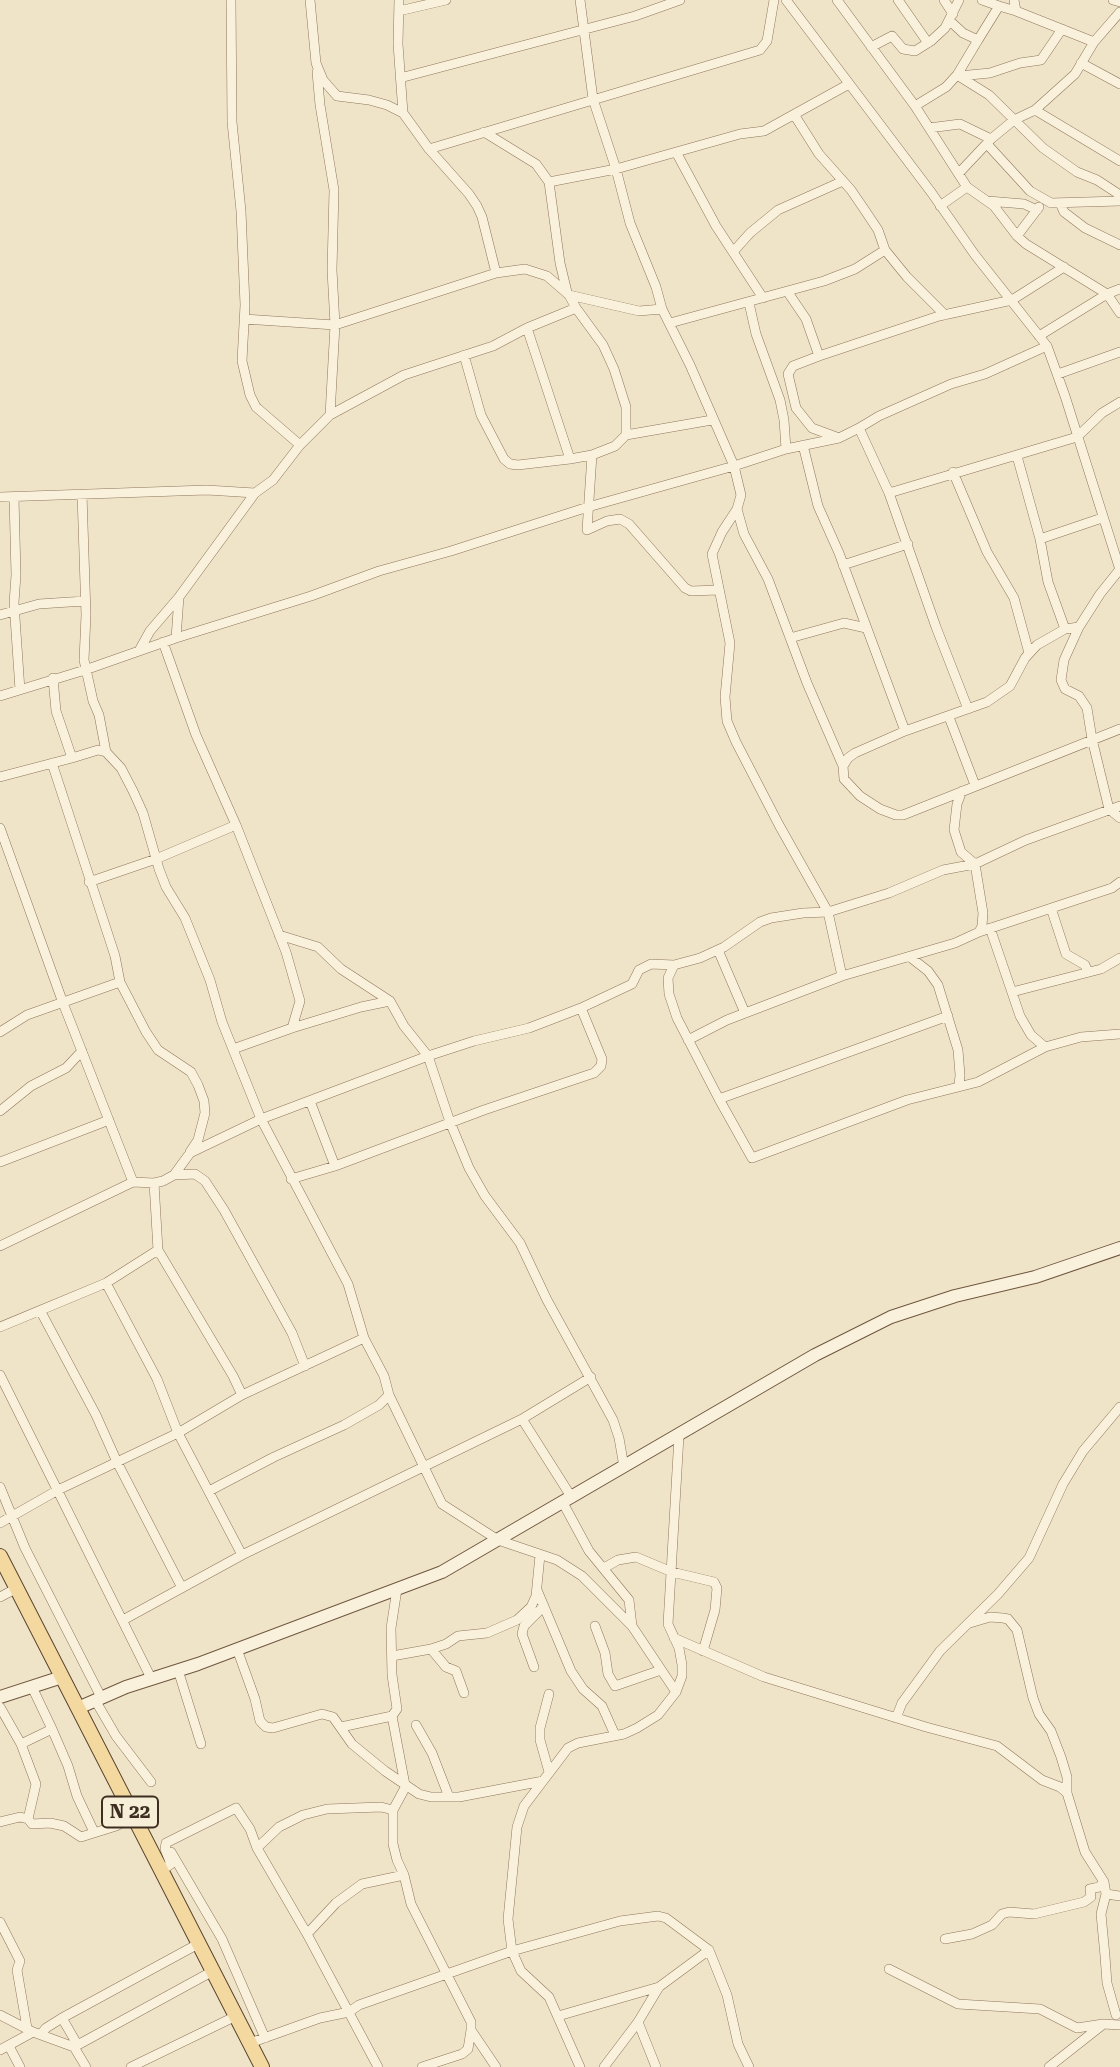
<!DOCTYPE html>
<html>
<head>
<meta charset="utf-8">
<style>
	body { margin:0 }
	canvas { display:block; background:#f0e4c8 }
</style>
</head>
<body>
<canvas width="1120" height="2067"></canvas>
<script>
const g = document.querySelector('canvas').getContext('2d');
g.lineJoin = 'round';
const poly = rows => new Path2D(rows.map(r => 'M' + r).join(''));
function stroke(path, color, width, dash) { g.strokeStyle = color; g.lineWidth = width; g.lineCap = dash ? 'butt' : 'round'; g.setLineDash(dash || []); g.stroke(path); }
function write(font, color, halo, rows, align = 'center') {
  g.font = font + ' "Roboto Serif",serif'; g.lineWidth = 6; g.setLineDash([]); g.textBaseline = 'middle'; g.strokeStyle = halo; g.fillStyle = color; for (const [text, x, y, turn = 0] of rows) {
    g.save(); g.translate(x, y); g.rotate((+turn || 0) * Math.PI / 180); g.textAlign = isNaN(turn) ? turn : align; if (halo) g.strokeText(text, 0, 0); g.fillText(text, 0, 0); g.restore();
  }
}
const street = poly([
	[231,0,232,122,241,211,245,305,242,361,250,395,256,407,300,445],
	[310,0,316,63,323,80,337,96,369,100,387,105,403,113,429,149,469,194,477,206,482,217,496,273],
	[399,0,398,44,403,113],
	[580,0,593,99,616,169,630,223,656,287,662,309,690,365,734,466,741,495,737,509,722,532,712,554,730,643,725,697,727,721,736,742,779,825,828,912,842,976],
	[786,0,931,192,975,255,1047,346,1065,396,1120,570],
	[837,0,915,106,967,187,994,206,1017,236,1026,244,1107,294,1120,313],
	[898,0,928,43],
	[944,0,953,14],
	[982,0,999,6],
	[1113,0,1120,2],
	[399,11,446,0],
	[1016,11,1094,42],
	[950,21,963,33,978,40,999,6,1016,11,1014,0],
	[871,47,892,36,903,49,915,51,931,41,945,28,959,0],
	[1081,63,1120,84],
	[317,72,320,105,334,190,332,270,335,325,330,415],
	[957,75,989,95,1043,148,1077,172,1097,180,1120,195],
	[959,76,990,73,1020,63,1041,60,1062,29],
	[400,78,635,16,680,0],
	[915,106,946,87,957,75,978,40],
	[1035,110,1120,161],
	[795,116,819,154,851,190,864,209,878,230,885,250,907,277,945,315],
	[929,128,960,124,991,139],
	[484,132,536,164,549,182,560,263,567,292],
	[987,144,1030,191,1051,203,1120,201],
	[429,149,760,50,767,41,774,0],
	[676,152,716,226,763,298],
	[959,173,991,139,1014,120,1035,110,1075,74,1094,42,1120,12],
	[549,182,616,169,740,134,764,131,849,84],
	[988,201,1024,204,1037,210],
	[1060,203,1064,212,1085,228,1120,245],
	[940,206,967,187],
	[1017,236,1039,207],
	[733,252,750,233,778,210,843,181],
	[787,291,806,319,819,356,793,366,788,374,796,408,812,428,839,438],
	[569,295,639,311,662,309],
	[749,303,756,334,780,400,784,420,786,449],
	[244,319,335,325,496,273,525,269,547,276,569,295,576,308,603,345,614,369,626,407,626,435,615,446,592,455,587,530,607,521,620,519,629,524,685,588,691,591,718,590],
	[670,323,824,281,855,269,885,250],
	[527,328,570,459,592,455],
	[1039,336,1107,294,1120,289],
	[464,355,481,415,504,459,510,464,518,465,570,459],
	[819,356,939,316,1012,300,1064,267],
	[1058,374,1120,352],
	[859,428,879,416,951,384,985,374,1047,346],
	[626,435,712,420],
	[803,445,818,506,839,553,905,731],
	[1017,456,1040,539,1102,518],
	[953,472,987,552,1014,598,1029,653],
	[889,493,1077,437,1102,413,1120,402],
	[82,494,86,615,84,660,93,701,99,715,106,752],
	[0,497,207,490,255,493],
	[14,497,16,575,14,603,20,690],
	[737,509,744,534,768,579,807,683,843,766],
	[1040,539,1048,582,1065,629],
	[843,565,908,544],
	[1120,569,1100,594,1079,627,1064,660,1061,680,1065,689,1079,696,1087,708,1092,739,1109,809,1120,818],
	[0,615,39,604,85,601],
	[1079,627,1065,629,1037,645,1025,658,1010,686,987,702,905,731,855,753,848,758,843,766,844,779,860,796,880,809,896,815,903,815,1120,729],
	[176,638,179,597],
	[790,638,844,623,866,628],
	[163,642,196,735,236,825,286,952,300,1001,292,1028,233,1049],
	[140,649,150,631,179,597,255,493,273,480,300,445,330,415,404,375,493,346,527,328,576,308],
	[53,678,56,711,72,758,98,750,106,752,121,768,133,791,143,813,159,869,166,887,185,918,210,980,222,1022,261,1119,348,1284,364,1338,384,1376,389,1395,442,1504,498,1540,557,1560,582,1576,632,1626],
	[0,696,85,670,176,638,311,596,379,571,451,551,588,507,734,466,786,449,839,438,859,428,889,493,936,627,968,709],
	[949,717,975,785],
	[0,777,72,758],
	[0,828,63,1003,133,1182],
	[89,882,156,859,236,825],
	[1051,908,1066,954,1085,965,1088,972],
	[990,928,1020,1016,1031,1035,1045,1047],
	[979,932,1112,888,1120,882],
	[279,935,318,947,341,969,390,1001],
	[718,950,745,1013],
	[910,957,928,971,938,985,958,1050,960,1075,959,1086],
	[674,965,668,978,669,994,677,1018,719,1099],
	[120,982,146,1032,158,1050,191,1072,198,1085,204,1101,205,1113,198,1140,190,1152],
	[1012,992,1101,969,1120,958],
	[948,1016,719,1099,752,1158,907,1100,978,1082,1045,1047,1081,1037,1120,1034],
	[292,1028,361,1007,390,1001,404,1026,428,1056,450,1122,469,1168,485,1196,520,1243,547,1300,613,1420,619,1438,624,1467],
	[0,1032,27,1015,120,982,115,956,52,763],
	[688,1040,727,1020,842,976,955,943,979,932,982,926,983,913,975,864,961,852,954,830,957,804,962,791],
	[310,1101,335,1166],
	[0,1111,31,1086,66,1068,82,1051],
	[0,1162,109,1120],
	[174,1175,195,1174,205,1181,224,1210,292,1333,305,1366],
	[291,1179,335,1166,484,1110,594,1073,601,1066,602,1059,581,1008],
	[0,1246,133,1182,154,1183,163,1181,174,1175,190,1153,261,1119,428,1056,474,1041,529,1028,581,1008,632,984,639,970,651,964,674,965,700,958,724,947,760,922,771,918,803,913,828,912,889,893,943,870,975,864,1026,840,1120,806],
	[106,1283,157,1379,178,1433,242,1555,123,1620],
	[41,1312,96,1415,117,1462,182,1588],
	[0,1327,106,1283,158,1250,154,1183],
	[0,1375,151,1678],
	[242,1395,364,1338],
	[522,1419,572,1498],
	[0,1487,25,1548,101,1697],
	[209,1491,274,1457,344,1425,379,1405,389,1395],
	[563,1503,589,1551,629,1600,632,1626,676,1692],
	[0,1523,58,1490,178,1433,242,1395,233,1376,158,1250],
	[242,1555,522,1419,591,1377],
	[604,1568,618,1560,636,1557,672,1572,714,1582,717,1588,715,1610,703,1651],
	[537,1590,571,1671,583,1689,602,1706,615,1735],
	[0,1597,17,1588],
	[970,1623,990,1617,1003,1618,1008,1619,1017,1630,1033,1698,1039,1714,1051,1731,1061,1757,1067,1777,1067,1793],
	[595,1626,605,1653,608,1674,615,1686,661,1670],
	[674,1638,764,1677,926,1727,997,1746,1042,1780,1060,1787,1067,1793,1085,1852,1104,1882,1106,1894,1120,1896],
	[237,1649,255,1699,260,1721,266,1727,273,1728,322,1714,333,1717,352,1744,385,1771,419,1794,431,1797,459,1797,543,1781],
	[431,1649,446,1667,456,1671,464,1693],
	[392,1656,431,1649,446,1644,458,1636,487,1633,517,1620,531,1607,536,1596,540,1555],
	[534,1667,522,1634,524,1626,544,1606],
	[178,1670,201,1744],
	[549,1694,540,1728,540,1740,549,1772],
	[95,1700,116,1736,151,1782],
	[0,1707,21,1744,36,1784,28,1819],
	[392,1716,405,1785],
	[896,1718,902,1703,940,1651,998,1594,1029,1558,1063,1484,1083,1451,1120,1407],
	[416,1725,432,1753,449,1797],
	[341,1727,392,1716,397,1709,392,1675,391,1628,397,1589],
	[52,1729,68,1766,77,1796,94,1832],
	[21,1744,52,1729,32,1687],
	[406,1786,393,1810,393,1844,397,1860,404,1875,411,1904,471,2022,471,2030,468,2049,462,2054,422,2067],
	[0,1822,20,1817,28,1819,32,1824,50,1823,64,1826,81,1837,116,1826,133,1817],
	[257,1848,279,1827,303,1815,327,1809,381,1807,393,1810],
	[171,1852,222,1939,265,2038],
	[161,1871,171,1864,165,1849,166,1843,236,1808,250,1829,257,1848,307,1934,378,2067],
	[1106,1894,1101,1914,1105,1956,1107,1983,1116,2015],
	[0,1922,20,1961,17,1970,27,2028],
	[307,1934,336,1903,362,1884,404,1875],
	[945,1939,972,1934,992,1925,1002,1914,1009,1912,1034,1914,1084,1902,1091,1897,1090,1889,1099,1887,1104,1882],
	[889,1969,958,2004,1040,2009,1077,2028,1103,2024,1120,2025],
	[0,2015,33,2032,74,2047,86,2067],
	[558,2016,659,1987],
	[62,2018,77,2044],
	[638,2022,656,2067],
	[471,2030,496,2067],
	[41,2034,46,2028,62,2018,198,1944],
	[250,2043,320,2018,349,2012,359,2005,512,1951,620,1921,658,1916,666,1918,709,1950,727,1995,738,2044,749,2067],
	[9,2046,20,2067],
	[74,2047,213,1971],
	[0,2050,33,2032],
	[131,2067,236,2016],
	[580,2067,549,1997,521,1971,512,1951,508,1919,517,1827,524,1806,568,1748,578,1743,624,1734,637,1728,658,1715,676,1692,682,1676,682,1665,679,1648,668,1624,679,1436],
	[604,2067,638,2022,659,1987,709,1950],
	[1049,2067,1101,2026]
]);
const secondary = poly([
	[0,1697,62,1677],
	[78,1708,126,1687,198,1664,442,1572,815,1355,891,1317,955,1296,1035,1277,1120,1248]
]);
const primary = poly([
	[0,1556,262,2067]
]);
const shields = [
	[130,1812,56]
];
const shieldNames = [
	["N 22",130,1812]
];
stroke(street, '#8d765c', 10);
stroke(secondary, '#6f573f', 14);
stroke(primary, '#5b4430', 16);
stroke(street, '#faf1dc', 9);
stroke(secondary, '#faf1dc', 12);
stroke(primary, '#f3d9a0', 14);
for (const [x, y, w] of shields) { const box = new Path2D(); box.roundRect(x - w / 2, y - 15.5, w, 31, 5); g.fillStyle = '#f7eed8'; g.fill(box); stroke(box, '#3d2e20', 2); }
write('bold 19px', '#3d2e20', null, shieldNames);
</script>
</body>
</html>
